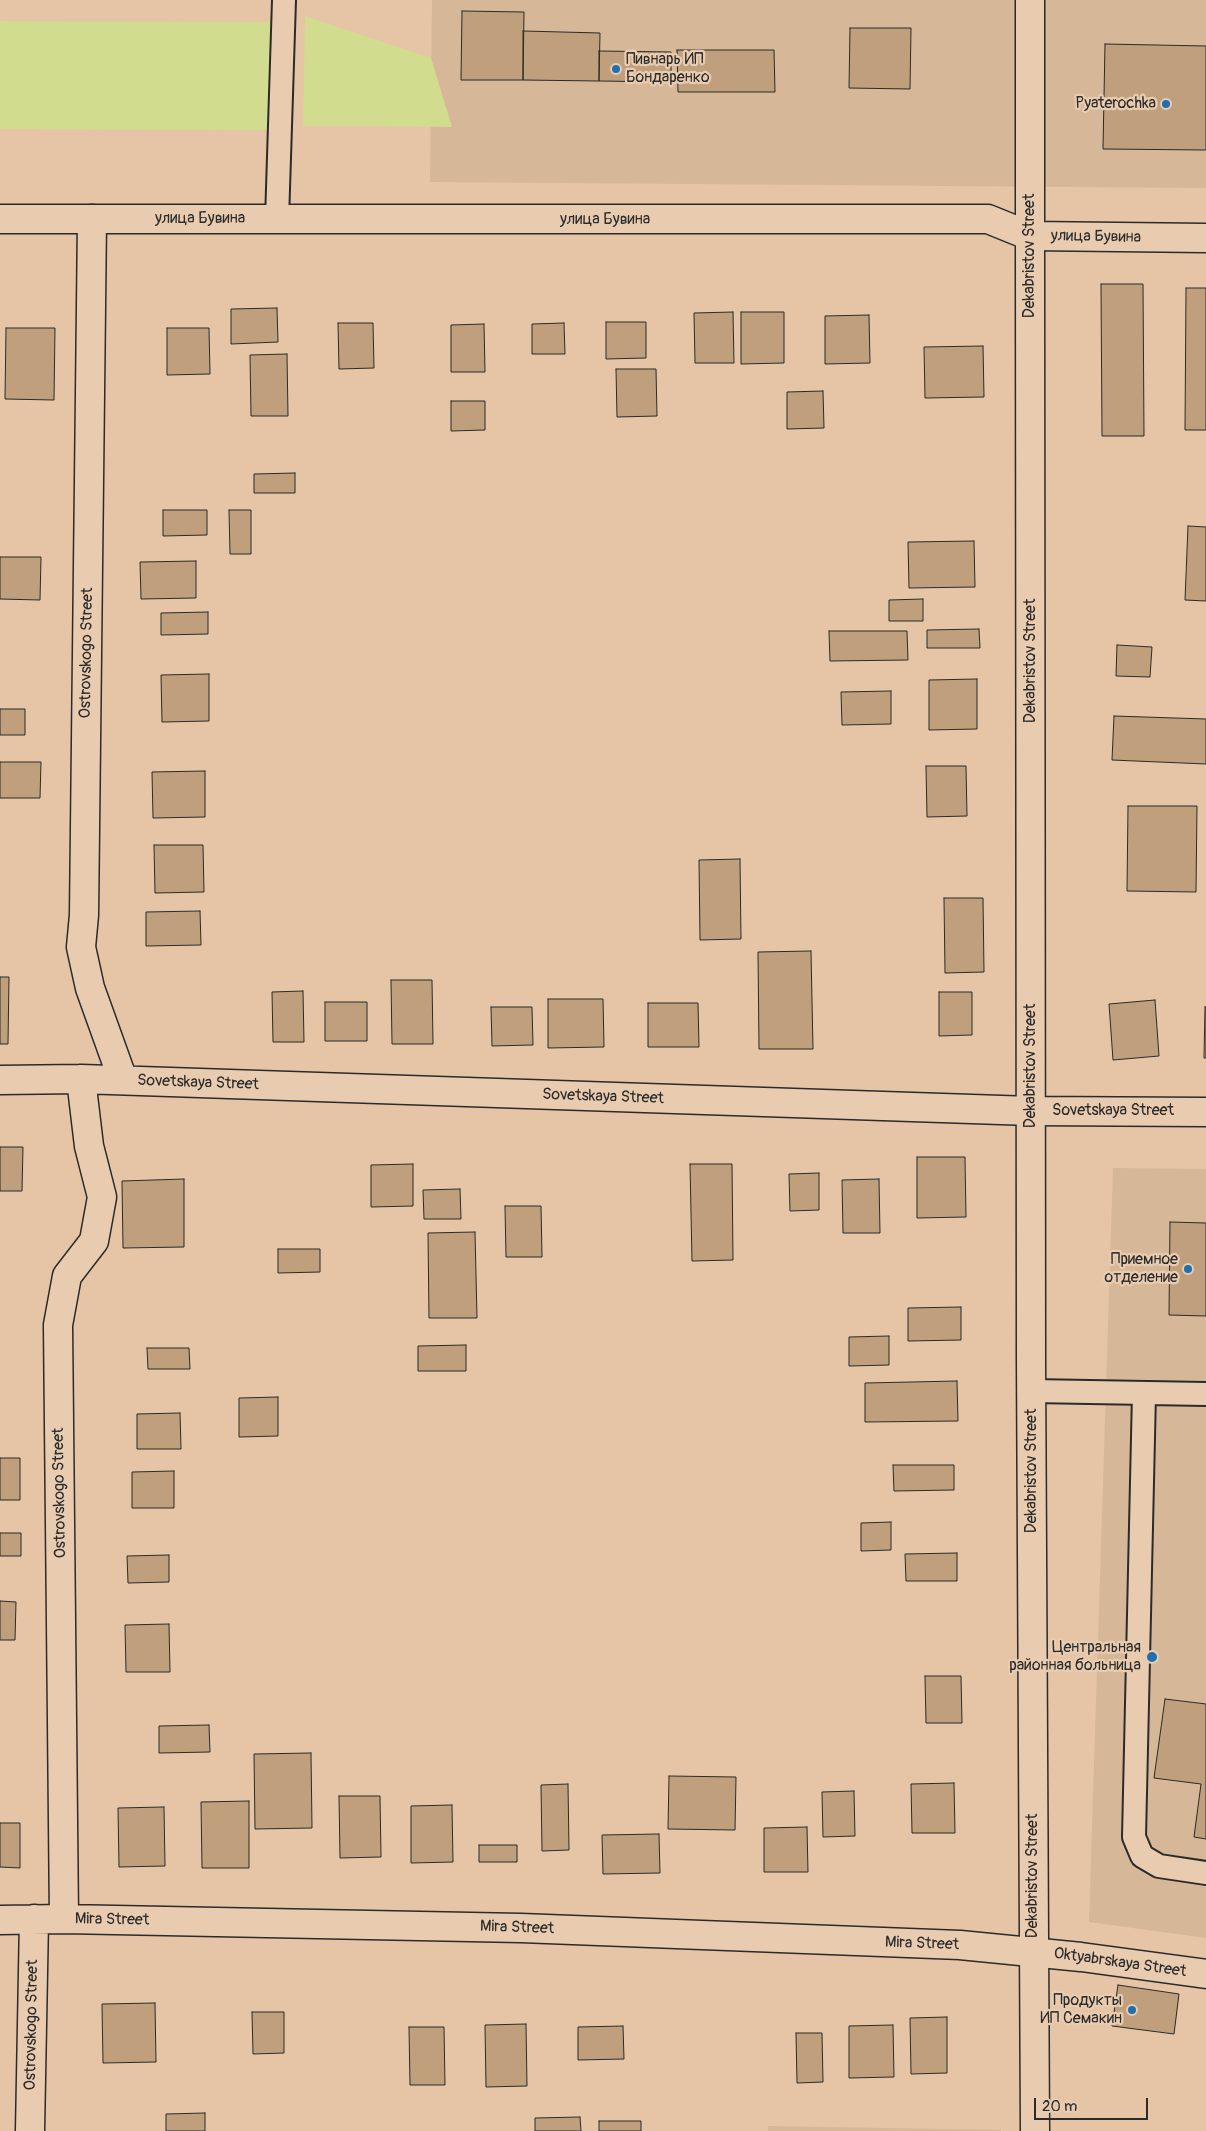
<!DOCTYPE html>
<html>
<head>
<meta charset="utf-8">
<style>
	body { margin:0 }
	#map { position:relative; width:1206px; height:2131px; overflow:hidden; background:#e5c5a5; font-family:Pangolin,sans-serif }
	canvas { display:block }
	.scale { position:absolute; left:1034px; top:2098px; width:114px; height:22px; box-sizing:border-box; border:2px solid #2b2b2b; border-top:0; padding-left:6px; font-size:15px; line-height:18px; white-space:nowrap; color:#2b2b2b; -webkit-text-stroke:4px #e9ccb0; paint-order:stroke }
</style>
</head>
<body>
<div id="map">
<canvas width="1206" height="2131"></canvas>
<div class="scale">20 m</div>
</div>
<script>
const g = document.querySelector('canvas').getContext('2d');
g.lineJoin = 'round';
function fill(path, color) { g.fillStyle = color; g.fill(path, 'evenodd'); }
const poly = rows => new Path2D(rows.map(r => 'M' + r).join(''));
function stroke(path, color, width, dash) { g.strokeStyle = color; g.lineWidth = width; g.lineCap = dash ? 'butt' : 'round'; g.setLineDash(dash || []); g.stroke(path); }
function write(font, color, halo, rows, align = 'center') {
  g.font = font + ' Pangolin,sans-serif'; g.lineWidth = 4.5; g.setLineDash([]); g.textBaseline = 'middle'; g.strokeStyle = halo; g.fillStyle = color; for (const [text, x, y, turn = 0] of rows) {
    g.save(); g.translate(x, y); g.rotate((+turn || 0) * Math.PI / 180); g.textAlign = isNaN(turn) ? turn : align; if (halo) g.strokeText(text, 0, 0); g.fillText(text, 0, 0); g.restore();
  }
}
const built = poly([
	[432,0,1206,0,1206,188,430,182],
	[1113,1168,1206,1169,1206,1938,1089,1922],
	[768,2126,1001,2130,1001,2131,768,2131]
]);
const green = poly([
	[305,16,431,58,452,127,303,126],
	[0,21,270,22,269,130,0,129]
]);
const building = poly([
	[462,11,524,12,523,80,461,80,462,11],
	[850,28,911,28,910,89,849,88,850,28],
	[523,31,600,33,599,81,523,80,523,31],
	[1105,44,1206,46,1206,150,1103,149,1105,44],
	[677,50,774,50,775,92,678,92,677,50],
	[599,51,671,52,671,82,599,81,599,51],
	[1101,284,1143,284,1144,436,1102,436,1101,284],
	[1186,288,1206,288,1206,430,1185,430,1186,288],
	[277,308,278,342,231,344,231,309,277,308],
	[733,312,734,363,695,363,694,313,733,312],
	[741,312,784,312,784,363,741,364,741,312],
	[869,315,870,363,825,364,825,316,869,315],
	[606,322,646,322,646,358,606,359,606,322],
	[338,323,373,323,374,368,339,369,338,323],
	[564,323,565,354,532,354,532,324,564,323],
	[484,324,485,372,451,372,451,325,484,324],
	[6,328,55,328,54,400,5,399,6,328],
	[167,328,209,328,210,374,167,375,167,328],
	[983,346,984,397,925,398,924,347,983,346],
	[287,354,288,416,251,416,250,355,287,354],
	[616,369,656,369,657,416,617,417,616,369],
	[823,391,824,428,787,429,787,392,823,391],
	[451,401,485,401,485,430,451,431,451,401],
	[295,473,295,493,254,493,254,474,295,473],
	[163,510,207,510,207,535,163,536,163,510],
	[229,510,251,510,251,554,230,554,229,510],
	[1188,526,1206,527,1206,601,1185,600,1188,526],
	[974,541,975,587,909,588,908,542,974,541],
	[0,557,41,557,40,600,0,599,0,557],
	[196,561,196,598,141,599,140,562,196,561],
	[923,599,923,621,889,621,889,600,923,599],
	[208,612,208,634,161,635,161,613,208,612],
	[979,629,980,648,927,648,927,630,979,629],
	[829,631,907,631,908,660,830,661,829,631],
	[1117,645,1152,647,1150,677,1116,676,1117,645],
	[209,674,209,721,162,722,161,675,209,674],
	[977,679,977,729,929,730,929,680,977,679],
	[891,691,891,724,842,725,841,692,891,691],
	[0,709,25,709,25,735,0,735,0,709],
	[1114,716,1206,719,1206,764,1112,760,1114,716],
	[0,762,41,762,40,798,0,798,0,762],
	[926,766,966,766,967,816,927,817,926,766],
	[205,771,205,817,153,818,152,772,205,771],
	[1128,806,1197,806,1196,892,1127,891,1128,806],
	[154,845,203,845,204,892,155,893,154,845],
	[740,859,741,939,700,940,699,860,740,859],
	[944,898,983,898,984,972,945,973,944,898],
	[200,911,201,945,146,946,146,912,200,911],
	[811,951,813,1049,759,1049,758,952,811,951],
	[0,977,9,977,8,1044,0,1044,0,977],
	[391,980,432,980,433,1044,392,1044,391,980],
	[303,991,304,1042,273,1042,272,992,303,991],
	[939,992,972,992,972,1035,939,1036,939,992],
	[548,999,603,999,604,1047,548,1048,548,999],
	[1155,1000,1159,1056,1113,1060,1109,1004,1155,1000],
	[325,1002,367,1002,367,1041,325,1041,325,1002],
	[648,1003,698,1003,699,1047,648,1047,648,1003],
	[491,1007,532,1007,533,1045,492,1046,491,1007],
	[1205,1007,1206,1007,1206,1058,1204,1058,1205,1007],
	[0,1147,23,1147,22,1191,0,1191,0,1147],
	[917,1157,965,1157,966,1217,917,1218,917,1157],
	[413,1164,413,1206,371,1207,371,1165,413,1164],
	[690,1164,732,1164,733,1260,692,1261,690,1164],
	[819,1173,819,1210,790,1211,789,1174,819,1173],
	[184,1179,184,1247,123,1248,122,1181,184,1179],
	[879,1179,880,1233,843,1233,842,1180,879,1179],
	[460,1189,461,1219,424,1219,423,1190,460,1189],
	[505,1206,541,1206,542,1257,506,1257,505,1206],
	[1170,1222,1206,1223,1206,1316,1169,1315,1170,1222],
	[475,1232,477,1318,429,1318,428,1233,475,1232],
	[278,1249,320,1249,320,1272,278,1273,278,1249],
	[961,1307,961,1340,908,1341,908,1308,961,1307],
	[889,1336,889,1365,849,1366,849,1337,889,1336],
	[466,1345,466,1371,418,1371,418,1346,466,1345],
	[147,1348,189,1348,190,1369,148,1369,147,1348],
	[957,1381,958,1421,865,1422,865,1383,957,1381],
	[278,1397,278,1436,239,1437,239,1398,278,1397],
	[180,1413,181,1449,137,1449,137,1414,180,1413],
	[0,1458,20,1458,20,1500,0,1500,0,1458],
	[893,1465,954,1465,954,1490,894,1491,893,1465],
	[174,1471,174,1508,132,1508,132,1472,174,1471],
	[891,1522,891,1550,861,1551,861,1523,891,1522],
	[0,1533,21,1533,21,1556,0,1556,0,1533],
	[957,1553,957,1581,906,1581,905,1554,957,1553],
	[169,1555,169,1582,128,1583,127,1556,169,1555],
	[0,1601,16,1602,15,1640,0,1640,0,1601],
	[169,1624,170,1672,126,1672,125,1625,169,1624],
	[925,1676,961,1676,962,1723,926,1723,925,1676],
	[1165,1699,1206,1704,1206,1839,1194,1837,1201,1784,1154,1778,1165,1699],
	[209,1725,210,1752,159,1753,159,1726,209,1725],
	[311,1753,312,1828,255,1829,254,1754,311,1753],
	[669,1776,736,1777,735,1830,668,1829,669,1776],
	[954,1783,955,1833,912,1833,911,1784,954,1783],
	[568,1784,569,1850,542,1851,541,1785,568,1784],
	[854,1791,855,1836,823,1837,822,1792,854,1791],
	[339,1796,380,1796,381,1857,340,1858,339,1796],
	[249,1801,249,1868,202,1868,201,1802,249,1801],
	[452,1805,453,1862,411,1863,411,1806,452,1805],
	[164,1807,165,1866,119,1867,118,1808,164,1807],
	[0,1823,20,1823,20,1868,0,1867,0,1823],
	[807,1827,808,1872,764,1872,764,1828,807,1827],
	[659,1834,660,1873,603,1874,602,1835,659,1834],
	[479,1845,517,1845,517,1862,479,1862,479,1845],
	[1118,1985,1179,1994,1174,2034,1112,2026,1118,1985],
	[155,2003,156,2062,103,2063,102,2004,155,2003],
	[252,2012,284,2012,284,2053,253,2054,252,2012],
	[947,2017,947,2073,911,2074,910,2018,947,2017],
	[526,2024,527,2086,486,2087,485,2025,526,2024],
	[893,2025,894,2077,849,2078,849,2026,893,2025],
	[623,2026,624,2059,578,2060,578,2027,623,2026],
	[409,2027,444,2027,445,2085,410,2085,409,2027],
	[796,2033,822,2033,823,2082,797,2083,796,2033],
	[205,2113,205,2131,166,2131,166,2114,205,2113],
	[580,2117,581,2131,535,2131,535,2118,580,2117],
	[599,2121,641,2121,641,2131,599,2131,599,2121]
]);
const service = poly([
	[277,220,284,0],
	[1031,1391,1206,1394],
	[1144,1393,1134,1837,1142,1856,1159,1866,1206,1873]
]);
const minor = poly([
	[1030,0,1030,236,1206,238],
	[92,219,84,915,81,947,90,988,123,1080],
	[0,1080,81,1079,1031,1111,1206,1112],
	[64,1919,58,1325,67,1276,94,1241,102,1197,89,1146,81,1079],
	[0,1920,64,1919,521,1928,960,1945,1081,1957,1206,1974],
	[30,2131,34,1919]
]);
const tertiary = poly([
	[0,219,988,219,1030,236,1031,1359,1035,2131]
]);
const markers = [
	[616,69,5,"#1f6fb2"],
	[1166,104,5,"#1f6fb2"],
	[1188,1269,5,"#1f6fb2"],
	[1152,1657,6,"#1f6fb2"],
	[1132,2010,5,"#1f6fb2"]
];
const poiNames = [
	["Пивнарь ИП",626,60,"left"],
	["Бондаренко",626,78,"left"],
	["Pyaterochka",1156,104],
	["Приемное",1178,1260],
	["отделение",1178,1278],
	["Центральная",1141,1648],
	["районная больница",1141,1666],
	["Продукты",1122,2001],
	["ИП Семакин",1122,2019]
];
const streetNames = [
	["улица Бувина",200,219],
	["улица Бувина",605,220],
	["улица Бувина",1096,237,1],
	["Dekabristov Street",1030,256,-90],
	["Ostrovskogo Street",87,653,-89],
	["Dekabristov Street",1031,661,-90],
	["Dekabristov Street",1031,1066,-90],
	["Sovetskaya Street",198,1083,2],
	["Sovetskaya Street",603,1097,2],
	["Sovetskaya Street",1113,1111],
	["Dekabristov Street",1032,1471,-90],
	["Ostrovskogo Street",60,1493,-91],
	["Dekabristov Street",1033,1876,-90],
	["Mira Street",112,1920,1],
	["Mira Street",517,1928,2],
	["Mira Street",922,1944,2],
	["Oktyabrskaya Street",1120,1963,8],
	["Ostrovskogo Street",32,2025,-89]
];
fill(built, '#d6b797');
fill(green, '#d1dc8f');
fill(building, '#bf9f7c');
stroke(building, '#2b2b2b', 1);
stroke(service, '#2b2b2b', 26);
stroke(minor, '#2b2b2b', 31);
stroke(tertiary, '#2b2b2b', 31);
stroke(service, '#e9ccb0', 22);
stroke(minor, '#e9ccb0', 28);
stroke(tertiary, '#e9ccb0', 28);
for (const [x, y, r, color] of markers) { const dot = new Path2D(); dot.arc(x, y, r, 0, 2 * Math.PI); g.fillStyle = color; g.fill(dot); stroke(dot, '#e9ccb0', 2); }
write('16px', '#2b2b2b', '#e9ccb0', poiNames, 'right');
write('16px', '#2b2b2b', '#e9ccb0', streetNames);
</script>
</body>
</html>
